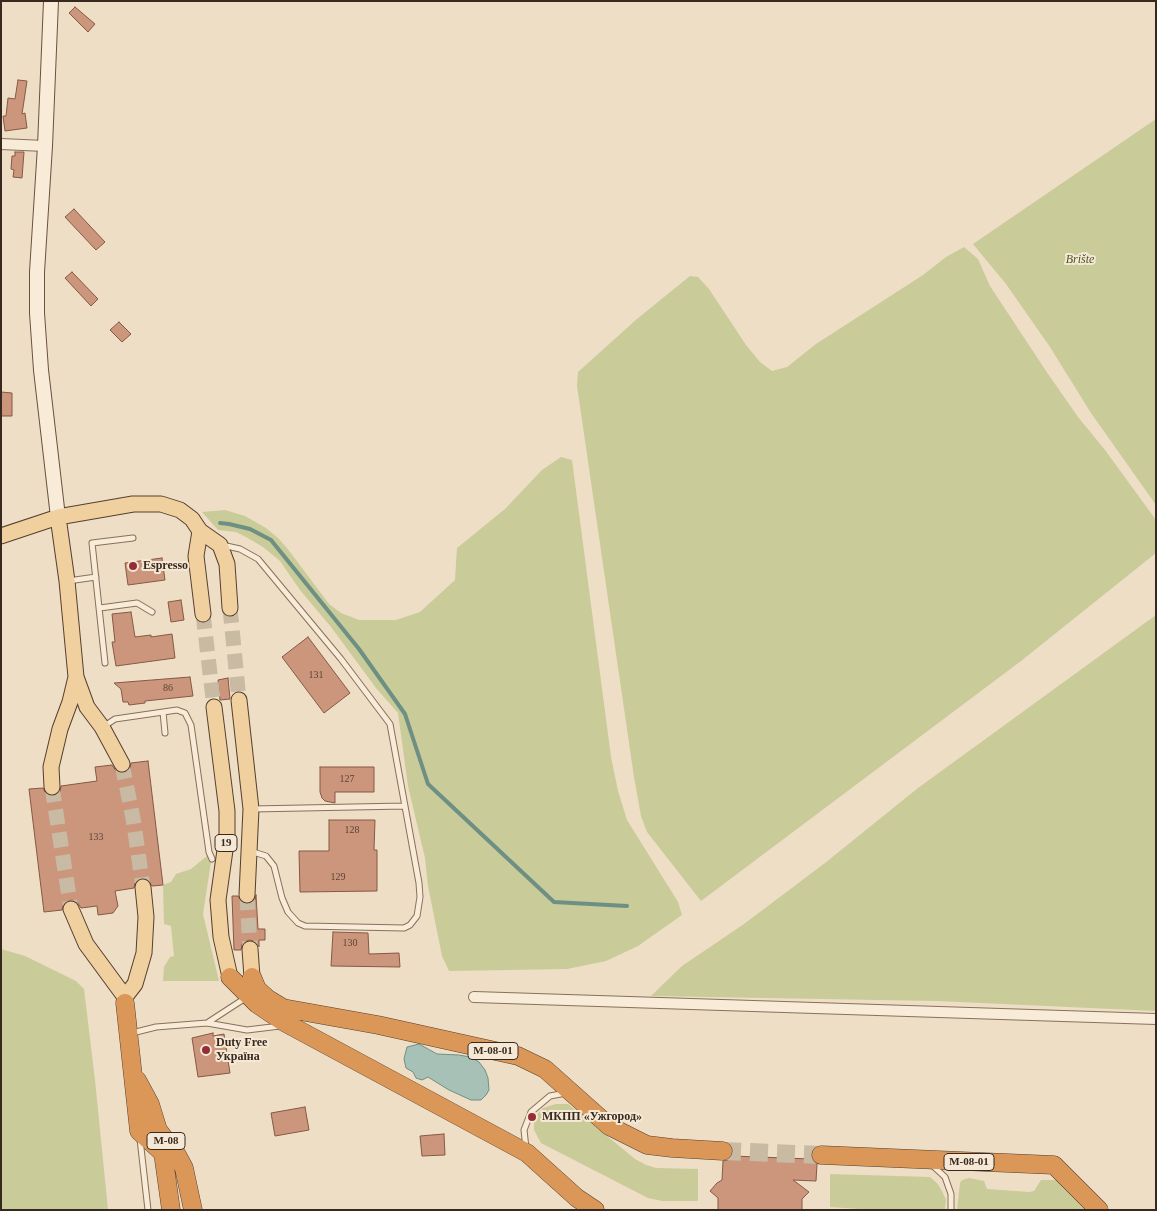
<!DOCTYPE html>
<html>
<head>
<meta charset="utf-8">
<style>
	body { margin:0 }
	#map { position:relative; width:1157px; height:1211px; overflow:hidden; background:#eddec5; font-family:Georgia,serif }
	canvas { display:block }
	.frame { position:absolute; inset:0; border:2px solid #38291f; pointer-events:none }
</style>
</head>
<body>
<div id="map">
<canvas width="1157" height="1211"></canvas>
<div class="frame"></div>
</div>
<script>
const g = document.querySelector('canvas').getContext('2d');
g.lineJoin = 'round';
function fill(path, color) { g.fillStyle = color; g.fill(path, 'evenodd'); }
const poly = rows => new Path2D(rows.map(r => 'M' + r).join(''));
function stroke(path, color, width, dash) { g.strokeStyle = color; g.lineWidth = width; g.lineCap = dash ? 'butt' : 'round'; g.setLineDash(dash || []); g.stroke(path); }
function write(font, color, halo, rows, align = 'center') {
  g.font = font + ' Georgia,serif'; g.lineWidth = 4; g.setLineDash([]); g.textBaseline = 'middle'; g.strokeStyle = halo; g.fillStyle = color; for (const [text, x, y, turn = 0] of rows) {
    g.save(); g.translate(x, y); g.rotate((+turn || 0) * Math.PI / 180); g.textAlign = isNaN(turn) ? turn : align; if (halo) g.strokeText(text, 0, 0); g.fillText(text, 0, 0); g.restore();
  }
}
const green = poly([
	[1156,119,1156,505,1091,413,1050,347,1006,284,973,244],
	[964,247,978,259,990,286,1046,371,1078,417,1105,450,1156,520,1156,553,1021,661,701,901,647,832,641,816,634,777,577,386,578,372,637,319,690,276,698,277,709,289,746,345,760,362,772,371,787,367,816,344,923,275,946,257],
	[561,457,572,460,611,757,618,791,627,820,678,902,682,915,638,946,606,961,567,969,449,971,442,956,428,886,425,858,408,786,398,713,376,688,331,627,300,590,280,561,263,547,246,537,236,532,218,530,202,512,225,510,245,516,266,528,278,538,287,548,329,604,341,613,359,620,396,620,420,612,455,580,457,548,505,509,542,470],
	[1156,615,1156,1011,937,1001,651,996,682,966,744,924,825,863,918,788],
	[207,856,211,862,203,914,219,981,163,981,164,967,170,957,174,956,171,926,164,924,163,885,171,882,176,874,191,869],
	[1,949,25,956,76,981,84,989,95,1080,108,1210,1,1210],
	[556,1104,568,1104,635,1159,646,1165,656,1168,698,1169,698,1201,662,1201,648,1198,541,1143,534,1130,534,1118,543,1108],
	[830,1174,930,1177,937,1183,942,1191,946,1200,945,1209,874,1210,830,1207],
	[969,1178,984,1181,987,1189,1029,1192,1034,1191,1041,1180,1066,1180,1096,1210,957,1210,960,1183,962,1180]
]);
const water = poly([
	[419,1044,437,1054,459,1055,470,1057,479,1062,485,1070,488,1078,489,1090,486,1095,481,1100,471,1100,449,1090,428,1077,422,1080,416,1078,413,1072,406,1068,404,1059,407,1047,419,1044]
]);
const stream = poly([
	[220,523,229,524,250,529,271,540,359,649,405,714,428,784,554,902,627,906]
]);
const building = poly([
	[75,7,95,24,88,32,69,13,75,7],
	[18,80,27,81,22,114,25,113,27,128,5,131,3,116,6,116,8,98,15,99,18,80],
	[15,152,24,152,22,178,13,177,14,170,11,169,12,156,15,156,15,152],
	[74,209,105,242,96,250,65,217,74,209],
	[72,272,98,299,91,306,65,278,72,272],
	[119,322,131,334,122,342,110,330,119,322],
	[1,392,12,393,12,416,1,416,1,392],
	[162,558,165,580,128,585,125,563,162,558],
	[181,600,184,620,171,622,168,602,181,600],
	[131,612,135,637,151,635,151,637,172,634,175,658,116,666,112,642,115,642,112,614,131,612],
	[308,637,350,693,324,713,282,657,308,637],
	[190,677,193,696,145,701,145,703,129,705,128,702,123,702,121,689,114,683,190,677],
	[228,678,230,699,220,700,218,680,228,678],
	[148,761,163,885,152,886,147,879,142,878,135,883,134,888,115,891,118,906,113,913,98,915,97,906,81,908,77,902,72,900,64,903,62,910,44,912,29,789,43,788,47,795,53,796,60,792,61,786,97,781,95,767,112,765,117,772,122,773,130,769,131,763,148,761],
	[320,767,374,767,374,792,335,792,335,803,325,801,322,798,320,792,320,767],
	[329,820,375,820,374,850,377,850,377,891,300,892,299,851,329,851,329,820],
	[256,895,258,929,265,929,265,940,259,940,259,947,254,941,249,940,242,944,241,950,234,950,232,896,238,896,242,903,247,904,255,900,256,895],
	[333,932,368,933,369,954,399,953,400,967,331,966,333,932],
	[213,1033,213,1036,224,1034,230,1073,198,1077,192,1038,213,1033],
	[305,1107,309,1130,275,1136,271,1113,305,1107],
	[444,1134,445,1155,422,1156,420,1136,444,1134],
	[732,1156,811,1159,817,1164,816,1181,793,1180,809,1192,802,1199,802,1210,718,1210,718,1198,710,1191,717,1183,722,1180,723,1161,728,1160,732,1156]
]);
const primaryTunnel = poly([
	[230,608,239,700],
	[203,614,214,707],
	[122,764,133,818,143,887],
	[52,787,71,909],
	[247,895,250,949]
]);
const highwayTunnel = poly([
	[723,1151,821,1155]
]);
const lane = poly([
	[222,545,240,549,258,559,341,659,390,724,419,883,420,897,417,916,410,925,404,928,305,926,298,923,288,912,282,898,274,866,266,856,250,851],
	[68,581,96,577],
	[100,608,137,603,152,612],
	[105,663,92,543,133,538],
	[163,712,165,733],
	[103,727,115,719,177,710,185,713,191,725,209,852,212,859],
	[252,809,404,806],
	[207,1023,247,1030,280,1026],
	[132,1033,156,1027,207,1023,247,997],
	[140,1139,148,1210],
	[526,1148,524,1130,531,1112,550,1096,566,1093],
	[932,1165,945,1177,951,1194,951,1210]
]);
const street = poly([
	[1,144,45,146],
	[474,997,1156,1019]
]);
const secondary = poly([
	[51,1,45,146,37,272,37,313,41,370,58,517]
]);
const primary = poly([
	[58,517,67,581,76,677,87,707,102,727,122,764],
	[200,531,196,556,203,614],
	[1,536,58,517,133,504,161,504,180,510,192,519,200,531,220,545,227,564,230,608],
	[239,700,251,809,247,895],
	[214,707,227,811,227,836,218,900,221,937,230,977],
	[52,787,51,767,60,729,70,702,76,677],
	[71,909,86,944,125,997,125,1003],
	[250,949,252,977],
	[125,997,135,984,144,953,146,917,143,887]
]);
const highway = poly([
	[230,977,257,1004,282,1021,527,1153,577,1198,595,1210],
	[252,977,257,989,268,999,283,1008,378,1025,518,1056,545,1069,609,1126,647,1145,672,1148,723,1151],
	[125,1003,139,1131,163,1153,171,1210],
	[137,1080,150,1104,158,1130,177,1155,184,1168,193,1210],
	[821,1155,1054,1165,1099,1210]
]);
const markers = [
	[133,566,5,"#962d36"],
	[206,1050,5,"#962d36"],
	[532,1117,5,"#962d36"]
];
const numberNames = [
	["131",316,675],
	["86",168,688],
	["127",347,779],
	["128",352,830],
	["133",96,837],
	["129",338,877],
	["130",350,943]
];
const shields = [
	[226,843,22],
	[493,1051,50],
	[166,1141,38],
	[969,1162,50]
];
const shieldNames = [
	["19",226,843],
	["М-08-01",493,1051],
	["М-08",166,1141],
	["М-08-01",969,1162]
];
const parkNames = [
	["Brište",1080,260]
];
const poiNames = [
	["Espresso",143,566],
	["Duty Free",216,1043],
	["Україна",216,1057],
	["МКПП «Ужгород»",542,1117]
];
fill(green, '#c9cb99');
fill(water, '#a7c1b7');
stroke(water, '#6e8f84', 1);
stroke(stream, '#6e8f84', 4);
fill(building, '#cb967c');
stroke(building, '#875842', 1);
stroke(primaryTunnel, '#c9baa4', 15, [15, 8]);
stroke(highwayTunnel, '#c9baa4', 18, [18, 9]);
stroke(lane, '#88705c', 7);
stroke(street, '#88705c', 12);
stroke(secondary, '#6a513f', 16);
stroke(primary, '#563e30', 17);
stroke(highway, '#563e30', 19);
stroke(lane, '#f8ecd8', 5);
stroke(street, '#f8ecd8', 10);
stroke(secondary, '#f8ecd8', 14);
stroke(primary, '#efd09e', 15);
stroke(highway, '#da9758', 18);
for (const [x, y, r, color] of markers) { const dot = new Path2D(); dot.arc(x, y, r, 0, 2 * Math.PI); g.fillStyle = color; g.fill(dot); stroke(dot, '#f5e9d5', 2); }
write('10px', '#5d4436', null, numberNames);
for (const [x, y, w] of shields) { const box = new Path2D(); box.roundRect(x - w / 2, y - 8.5, w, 17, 4); g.fillStyle = '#f5e9d5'; g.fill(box); stroke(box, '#38291f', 1); }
write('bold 11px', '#38291f', null, shieldNames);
write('italic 12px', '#4c5426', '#f5e9d5', parkNames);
write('bold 12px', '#38291f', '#f5e9d5', poiNames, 'left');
</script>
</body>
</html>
